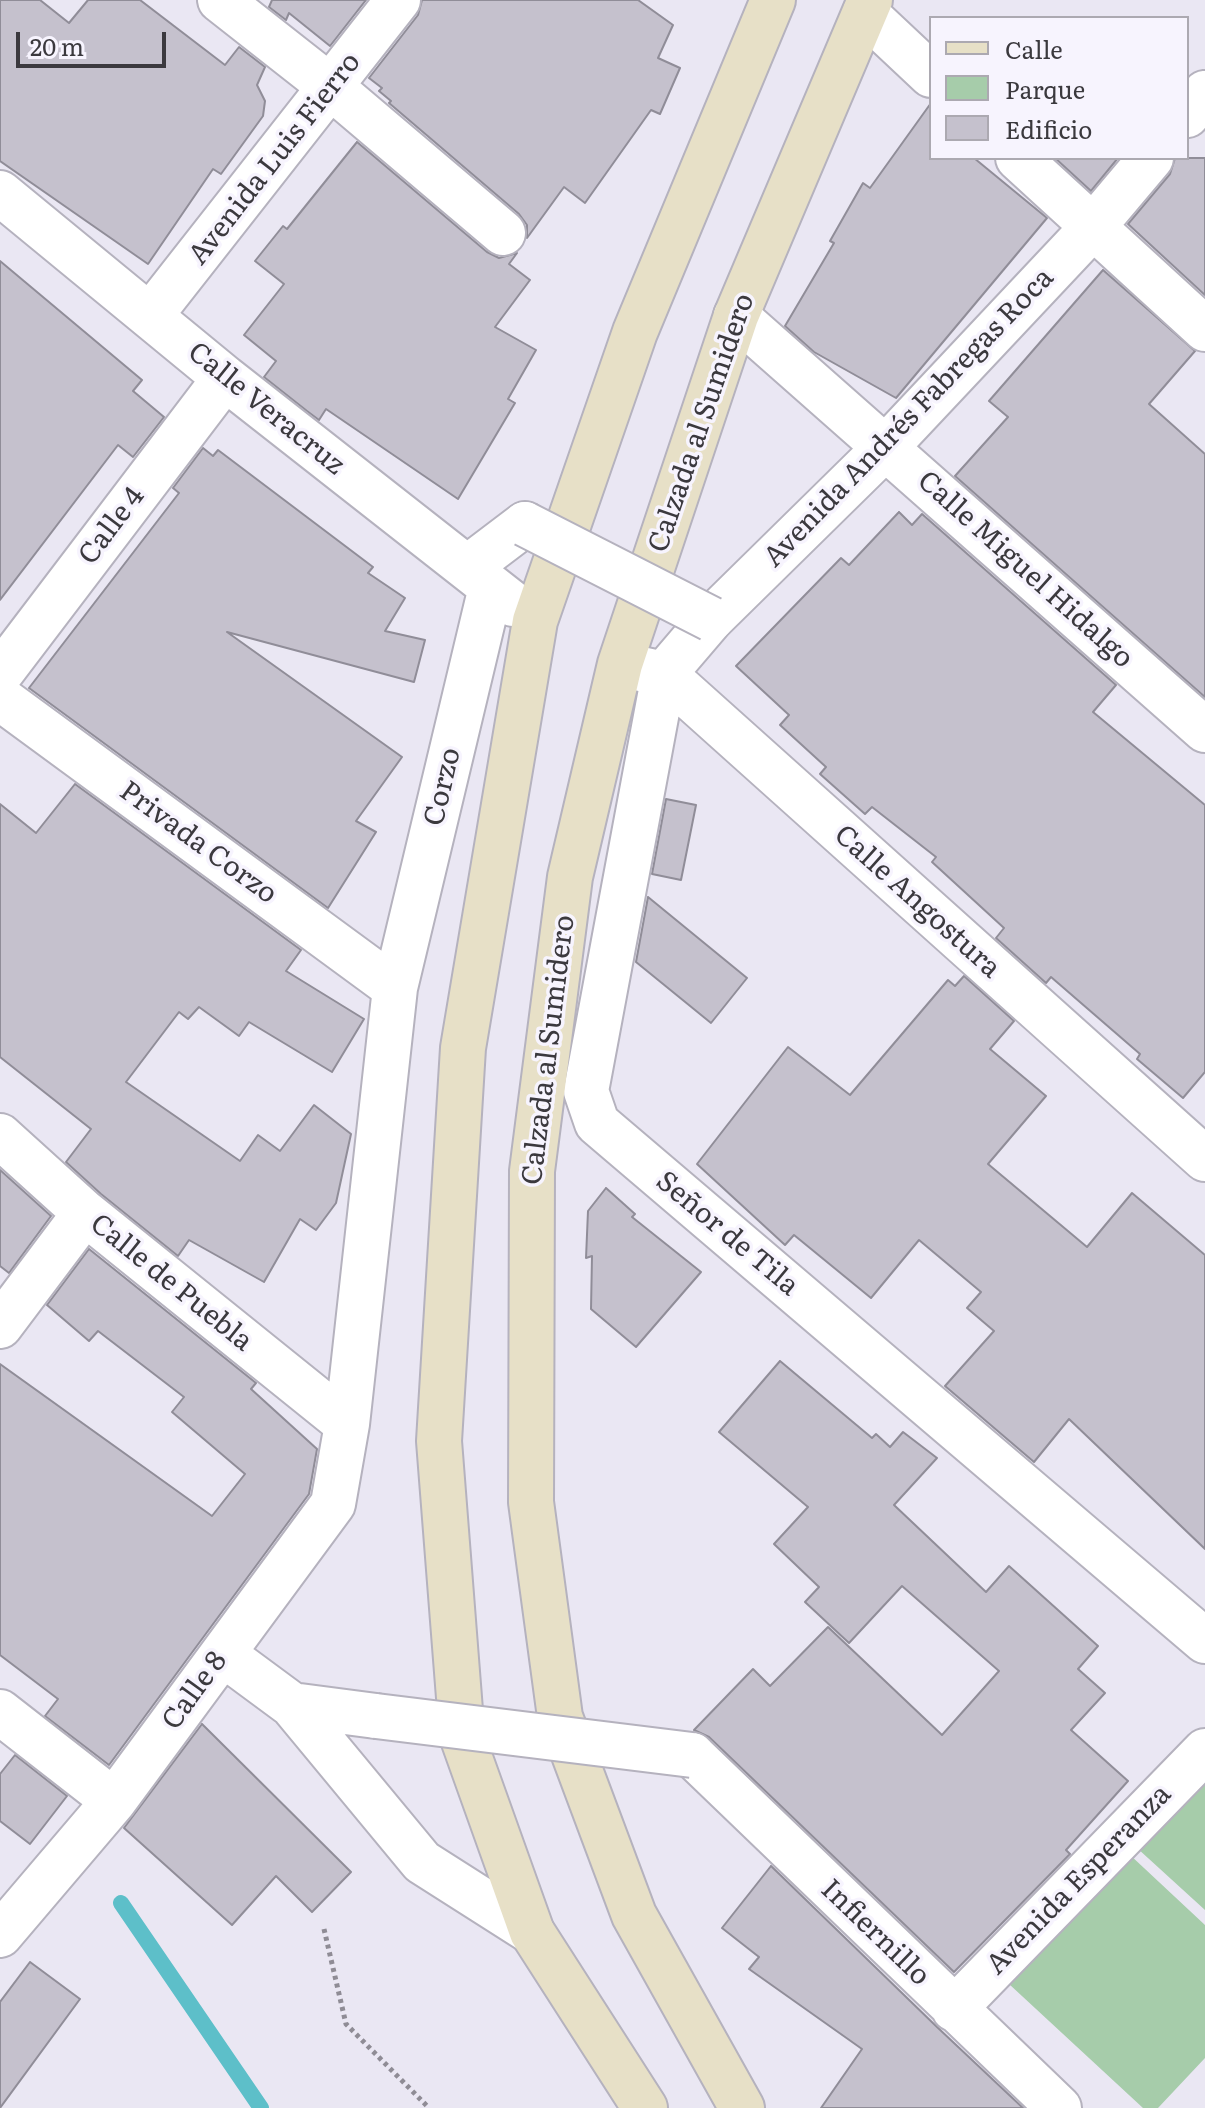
<!DOCTYPE html>
<html>
<head>
<meta charset="utf-8">
<style>
	body { margin:0 }
	#map { position:relative; width:1205px; height:2108px; overflow:hidden; background:#eae7f3; font-family:Literata,serif }
	canvas { display:block }
	.legend { position:absolute; left:929px; top:16px; width:260px; height:144px; box-sizing:border-box; background:#f7f4fe; border:2px solid #aca9b1; margin:0; padding:10px 14px; list-style:none; font-size:24px; color:#3b393e }
	.legend li { display:flex; align-items:center; gap:16px; height:40px }
	.legend b { width:40px; border:2px solid #aca9b1 }
	.scale { position:absolute; left:16px; top:32px; width:150px; height:36px; box-sizing:border-box; border:4px solid #3b393e; border-top:0; padding-left:10px; font-size:24px; line-height:28px; white-space:nowrap; color:#3b393e; -webkit-text-stroke:6px #f7f4fe; paint-order:stroke }
</style>
</head>
<body>
<div id="map">
<canvas width="1205" height="2108"></canvas>
<ul class="legend">
<li><b style="height:10px;background:#e7e0c7"></b>Calle</li>
<li><b style="height:22px;background:#a6ccaa"></b>Parque</li>
<li><b style="height:22px;background:#c5c1cd"></b>Edificio</li>
</ul>
<div class="scale">20 m</div>
</div>
<script>
const g = document.querySelector('canvas').getContext('2d');
g.lineJoin = 'round';
function fill(path, color) { g.fillStyle = color; g.fill(path, 'evenodd'); }
const poly = rows => new Path2D(rows.map(r => 'M' + r).join(''));
function stroke(path, color, width, dash) { g.strokeStyle = color; g.lineWidth = width; g.lineCap = dash ? 'butt' : 'round'; g.setLineDash(dash || []); g.stroke(path); }
function write(font, color, halo, rows, align = 'center') {
  g.font = font + ' Literata,serif'; g.lineWidth = 7; g.setLineDash([]); g.textBaseline = 'middle'; g.strokeStyle = halo; g.fillStyle = color; for (const [text, x, y, turn = 0] of rows) {
    g.save(); g.translate(x, y); g.rotate((+turn || 0) * Math.PI / 180); g.textAlign = isNaN(turn) ? turn : align; if (halo) g.strokeText(text, 0, 0); g.fillText(text, 0, 0); g.restore();
  }
}
const green = poly([
	[1205,1774,1205,1910,1137,1848],
	[1129,1854,1205,1925,1205,2058,1158,2108,1143,2108,1009,1984]
]);
const stream = poly([
	[121,1903,261,2108]
]);
const building = poly([
	[0,0,40,0,69,23,88,0,140,0,225,65,239,47,265,67,257,85,265,101,263,116,221,174,213,169,148,264,0,161,0,0],
	[272,0,366,0,330,46,289,13,286,20,269,7,272,0],
	[422,0,638,0,673,25,658,58,680,68,660,114,651,110,585,203,564,187,527,238,527,225,519,214,389,103,391,101,379,91,382,88,369,78,418,15,422,0],
	[931,103,931,158,974,158,1047,218,896,398,814,352,785,326,834,243,830,241,863,183,870,188,931,103],
	[357,142,487,252,499,258,517,253,509,264,530,280,495,327,536,350,508,399,515,403,458,499,326,409,319,420,307,411,264,377,276,361,244,335,284,284,255,261,283,226,287,229,357,142],
	[1055,158,1118,158,1091,191,1055,158],
	[1175,158,1205,158,1205,295,1128,224,1170,174,1175,158],
	[0,261,142,380,133,391,164,417,133,457,118,445,0,600,0,261],
	[1103,270,1195,351,1149,404,1205,454,1205,697,955,476,1008,417,989,401,1103,270],
	[203,448,213,456,218,450,373,567,368,573,405,598,385,631,425,640,414,682,227,632,402,757,356,821,376,832,328,908,29,688,179,493,173,488,203,448],
	[899,512,912,525,922,514,1116,685,1093,712,1205,805,1205,1072,1183,1098,1137,1059,1140,1054,1051,977,1046,983,996,938,1004,928,932,862,936,857,872,807,865,814,820,774,826,767,780,725,789,715,736,666,841,558,849,565,899,512],
	[75,784,301,950,286,971,364,1019,332,1072,249,1022,239,1036,199,1007,188,1019,179,1012,126,1082,240,1161,258,1135,280,1151,314,1105,351,1134,336,1203,316,1230,300,1219,264,1282,189,1240,178,1256,101,1194,66,1162,91,1129,0,1057,0,804,36,833,75,784],
	[666,799,696,805,681,880,652,874,666,799],
	[648,897,747,978,711,1023,636,962,648,897],
	[964,976,1014,1021,990,1049,1046,1096,988,1164,1087,1247,1132,1193,1205,1255,1205,1549,1069,1419,1034,1462,945,1386,994,1331,967,1308,981,1292,919,1240,871,1298,794,1235,785,1245,697,1164,788,1047,850,1095,948,980,955,986,964,976],
	[0,1170,51,1216,9,1273,0,1266,0,1170],
	[606,1188,635,1214,632,1217,701,1272,636,1347,591,1309,592,1256,586,1258,588,1211,606,1188],
	[89,1249,256,1383,251,1389,317,1449,309,1494,109,1765,45,1716,58,1699,0,1655,0,1364,212,1516,245,1474,172,1412,184,1397,98,1331,89,1341,47,1305,89,1249],
	[780,1361,872,1438,876,1434,890,1447,903,1432,937,1458,894,1505,986,1592,1009,1566,1098,1646,1078,1669,1105,1693,1071,1730,1128,1781,1066,1850,1070,1854,954,1972,709,1737,694,1730,753,1669,770,1686,828,1627,942,1735,999,1671,902,1586,849,1643,805,1602,819,1587,774,1544,808,1507,719,1432,780,1361],
	[202,1724,351,1872,312,1912,276,1876,232,1925,124,1828,202,1724],
	[15,1755,67,1796,30,1844,0,1821,0,1774,15,1755],
	[771,1866,937,2027,1023,2108,821,2108,862,2049,749,1969,759,1957,722,1928,771,1866],
	[30,1962,80,1999,0,2108,0,2002,30,1962]
]);
const path = poly([
	[324,1929,346,2024,429,2108]
]);
const street = poly([
	[220,0,332,88,503,233],
	[865,13,931,75],
	[1187,115,1205,93],
	[1018,158,1205,329],
	[1151,158,1092,228,887,446,711,619,664,674,586,1091,597,1123,1205,1641],
	[0,193,225,378,513,604],
	[150,316,398,0],
	[736,316,1205,730],
	[467,568,525,524],
	[641,669,664,674,1205,1159],
	[0,674,225,378],
	[0,698,395,988],
	[0,1136,85,1213,347,1424],
	[0,1326,85,1213],
	[223,1654,292,1705,422,1862,532,1932],
	[292,1705,376,1716],
	[0,1712,114,1801],
	[692,1755,1059,2108],
	[0,1935,114,1801,333,1504,347,1424,395,988,491,587],
	[954,2009,1205,1751]
]);
const secondary = poly([
	[645,2108,532,1932,462,1736,439,1441,463,1048,535,621,635,332,773,0],
	[742,2108,634,1915,560,1717,531,1502,532,1171,570,877,620,664,736,316,870,0]
]);
const streetBridge = poly([
	[525,524,711,619],
	[376,1716,692,1755]
]);
const streetNames = [
	["Avenida Luis Fierro",275,159,-52],
	["Calle Veracruz",266,409,39],
	["Avenida Andrés Fabregas Roca",909,418,-46],
	["Calzada al Sumidero",702,423,-71],
	["Calle 4",112,526,-53],
	["Calle Miguel Hidalgo",1025,570,42],
	["Corzo",443,787,-77],
	["Privada Corzo",198,843,36],
	["Calle Angostura",917,902,42],
	["Calzada al Sumidero",549,1050,-83],
	["Señor de Tila",727,1234,40],
	["Calle de Puebla",171,1283,39],
	["Calle 8",195,1691,-54],
	["Avenida Esperanza",1079,1880,-46],
	["Infiernillo",875,1933,44]
];
fill(green, '#a6ccaa');
stroke(stream, '#5dbfc9', 16);
fill(building, '#c5c1cd');
stroke(building, '#908d98', 2);
stroke(street, '#b5b2be', 48);
stroke(secondary, '#b5b2be', 48);
stroke(path, '#8f8c95', 5, [4, 4]);
stroke(street, '#fff', 44);
stroke(secondary, '#e7e0c7', 44);
stroke(streetBridge, '#b5b2be', 48, []);
stroke(streetBridge, '#fff', 44);
write('28px', '#3b393e', '#f7f4fe', streetNames);
</script>
</body>
</html>
